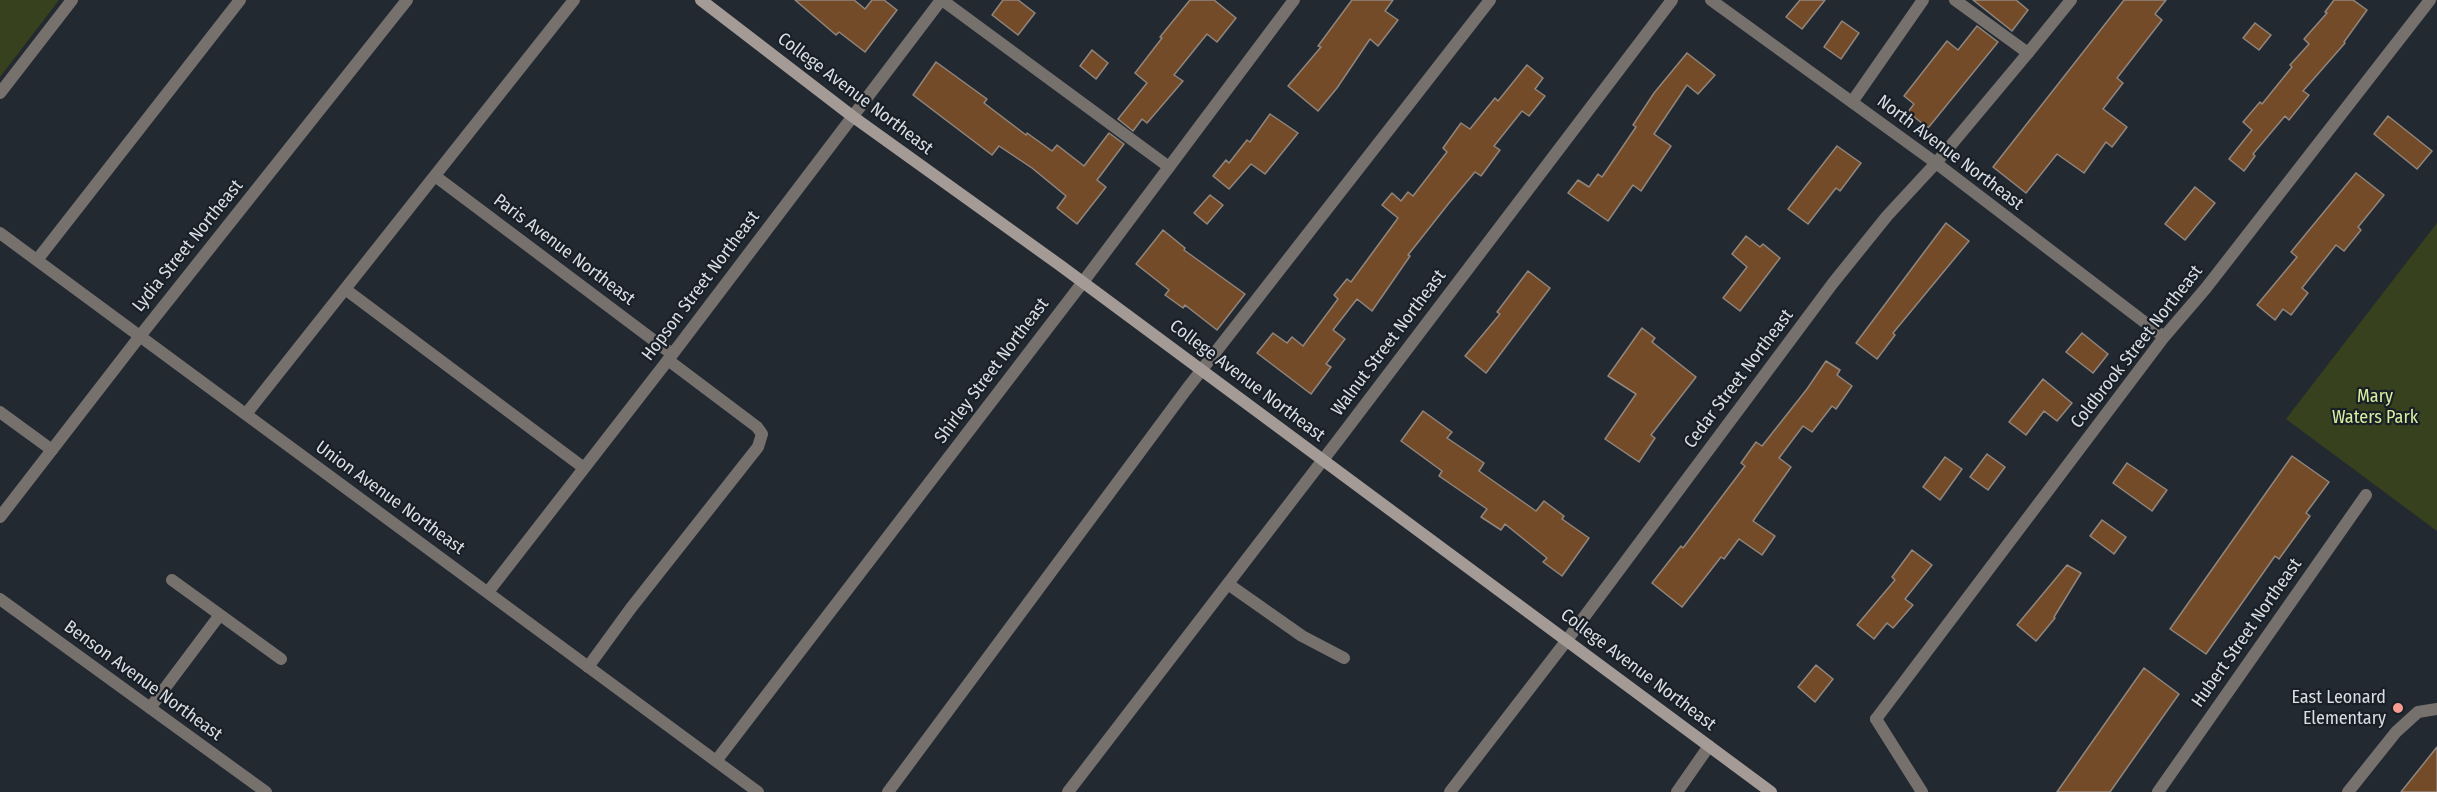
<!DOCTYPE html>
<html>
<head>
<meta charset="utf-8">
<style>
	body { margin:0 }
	canvas { display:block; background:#222931 }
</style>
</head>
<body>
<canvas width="2437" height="792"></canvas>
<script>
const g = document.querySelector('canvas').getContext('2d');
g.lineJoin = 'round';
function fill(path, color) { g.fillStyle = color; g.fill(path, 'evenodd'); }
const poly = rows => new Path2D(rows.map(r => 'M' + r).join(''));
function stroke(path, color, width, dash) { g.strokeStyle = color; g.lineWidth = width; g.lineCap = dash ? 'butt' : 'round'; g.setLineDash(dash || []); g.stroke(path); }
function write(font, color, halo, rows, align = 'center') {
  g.font = font + ' "Fira Sans Condensed",sans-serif'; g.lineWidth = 4.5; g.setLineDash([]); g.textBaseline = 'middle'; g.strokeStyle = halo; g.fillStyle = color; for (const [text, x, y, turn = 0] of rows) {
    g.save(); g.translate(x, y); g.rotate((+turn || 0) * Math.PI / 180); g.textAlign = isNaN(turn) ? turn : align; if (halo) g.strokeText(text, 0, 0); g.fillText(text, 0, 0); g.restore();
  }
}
const green = poly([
	[0,0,59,0,0,77],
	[2437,223,2437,531,2286,419]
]);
const building = poly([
	[795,0,854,0,865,9,872,0,884,0,897,10,865,52,839,32,836,35,795,0],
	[1003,0,1018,0,1035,13,1018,35,992,15,1003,0],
	[1190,0,1214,0,1236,18,1217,42,1207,34,1174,75,1183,81,1147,123,1142,119,1133,131,1118,119,1147,83,1135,73,1162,38,1160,37,1190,0],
	[1352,0,1393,0,1385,11,1398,20,1378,46,1370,39,1337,88,1318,111,1288,86,1321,47,1318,46,1352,0],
	[1800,0,1825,0,1802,29,1786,17,1800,0],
	[1973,0,2016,0,2028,10,2012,31,1973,0],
	[2124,0,2166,0,2155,14,2162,20,2117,78,2123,83,2103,109,2127,127,2112,147,2106,142,2084,173,2057,154,2026,193,1993,167,2124,0],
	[2334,0,2353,0,2367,10,2344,42,2345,43,2303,91,2309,95,2289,120,2285,116,2253,154,2255,156,2244,171,2229,159,2252,130,2243,122,2260,102,2262,104,2292,67,2290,65,2309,44,2304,39,2327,13,2325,12,2334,0],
	[1842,21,1859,33,1841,59,1824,47,1842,21],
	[2255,23,2271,35,2259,50,2243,38,2255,23],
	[1977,26,1998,42,1928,128,1908,112,1914,104,1904,96,1947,41,1958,50,1977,26],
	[1092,50,1108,63,1096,79,1080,66,1092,50],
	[1687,53,1715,75,1698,94,1687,85,1654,134,1671,146,1641,191,1633,185,1608,221,1568,193,1578,180,1589,187,1598,174,1602,177,1636,127,1633,125,1654,93,1687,53],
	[936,62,987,99,984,103,1026,135,1027,133,1052,151,1057,145,1084,166,1109,133,1124,144,1097,180,1106,187,1077,224,1057,208,1066,196,1032,168,999,146,992,155,913,95,936,62],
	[1527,65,1543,78,1535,89,1545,96,1529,116,1522,111,1494,146,1500,150,1481,176,1475,172,1449,203,1408,255,1410,256,1372,311,1357,299,1333,330,1345,339,1326,364,1331,367,1311,394,1257,353,1273,333,1287,343,1292,337,1303,346,1338,299,1334,295,1347,279,1351,282,1398,218,1382,205,1392,193,1401,201,1408,192,1413,196,1447,152,1443,148,1461,123,1470,129,1495,98,1498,101,1527,65],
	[1270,114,1298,133,1265,174,1251,164,1229,189,1213,176,1226,160,1229,163,1247,140,1250,142,1270,114],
	[2388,116,2432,151,2417,169,2374,134,2388,116],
	[1837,146,1861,163,1840,191,1836,188,1808,224,1788,209,1837,146],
	[2356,173,2384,195,2358,227,2361,230,2344,251,2336,245,2302,288,2308,293,2291,315,2283,309,2275,320,2257,305,2297,257,2291,252,2356,173],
	[2195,187,2215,203,2185,240,2165,224,2195,187],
	[1210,195,1223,205,1207,224,1194,213,1210,195],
	[1946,223,1969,241,1893,333,1895,335,1877,359,1856,343,1946,223],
	[1163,230,1185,248,1184,250,1245,294,1217,330,1185,305,1183,308,1165,295,1169,290,1136,264,1163,230],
	[1746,236,1760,247,1763,244,1780,258,1740,311,1723,298,1747,267,1732,254,1746,236],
	[1528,271,1550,288,1486,373,1465,356,1500,314,1497,312,1528,271],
	[1642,328,1655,338,1652,342,1696,377,1651,435,1655,438,1639,462,1605,439,1636,394,1608,376,1642,328],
	[2082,333,2108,354,2093,373,2066,352,2082,333],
	[1826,361,1840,370,1837,375,1852,386,1836,409,1832,406,1812,432,1803,426,1779,458,1791,467,1753,521,1775,536,1762,555,1739,539,1724,559,1721,557,1682,607,1652,583,1681,546,1683,548,1745,466,1741,463,1756,442,1762,446,1807,389,1826,361],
	[2043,379,2072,403,2057,421,2044,411,2026,435,2009,422,2043,379],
	[1423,411,1452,432,1447,438,1484,463,1479,471,1536,511,1544,501,1564,516,1562,519,1589,538,1562,576,1543,562,1547,558,1505,524,1501,530,1481,517,1487,509,1439,476,1442,471,1401,441,1423,411],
	[1987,454,2005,467,1988,490,1970,477,1987,454],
	[2292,456,2329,482,2306,513,2310,516,2279,559,2275,556,2206,654,2170,629,2292,456],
	[1945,457,1962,469,1940,500,1923,487,1945,457],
	[2127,463,2167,490,2152,511,2113,483,2127,463],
	[2102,520,2126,537,2114,554,2090,536,2102,520],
	[1912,550,1932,565,1905,599,1913,605,1893,628,1887,623,1874,639,1857,625,1895,580,1892,577,1912,550],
	[2067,565,2081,573,2054,617,2055,618,2036,641,2017,625,2067,565],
	[1816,665,1833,679,1815,702,1798,687,1816,665],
	[2144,668,2179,694,2157,725,2110,792,2057,792,2144,668],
	[2437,747,2437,792,2401,792,2437,747]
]);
const lane = poly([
	[942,0,1169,167],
	[1955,0,2028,53],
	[1852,102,1923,0],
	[37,260,240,0],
	[345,289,584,468],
	[0,412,52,450],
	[246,414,574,0],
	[172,580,281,659],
	[1228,584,1302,636,1344,658],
	[588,667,631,608,758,447,762,434,757,427,668,360],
	[150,708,219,616],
	[1876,719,1922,792],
	[888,792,1186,390,1490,0],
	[1677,792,1709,746],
	[2348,792,2396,732,2418,712,2437,709]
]);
const street = poly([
	[1711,0,1936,163,2164,337],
	[0,93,72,0],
	[435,176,672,354],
	[0,233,758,792],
	[0,517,140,336,407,0],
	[488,592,668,360,941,0],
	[0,599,266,792],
	[1876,719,2164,337,2206,288,2430,0],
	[716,761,1083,282,1294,0],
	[1068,792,1339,439,1672,0],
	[1450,792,1567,640,1833,283,1887,216,1936,163,2028,53,2071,0],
	[2158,792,2366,495]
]);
const secondary = poly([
	[701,0,852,116,1061,266,1771,792]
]);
const markers = [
	[2398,708,6,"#f59c92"]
];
const streetNames = [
	["College Avenue Northeast",855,94,37],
	["North Avenue Northeast",1950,153,37],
	["Lydia Street Northeast",188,246,-51],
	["Paris Avenue Northeast",564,250,37],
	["Hopson Street Northeast",701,286,-53],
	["Walnut Street Northeast",1389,343,-53],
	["Coldbrook Street Northeast",2137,347,-52],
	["Shirley Street Northeast",992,371,-53],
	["Cedar Street Northeast",1739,379,-53],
	["College Avenue Northeast",1247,381,37],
	["Union Avenue Northeast",390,498,36],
	["Hubert Street Northeast",2247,633,-55],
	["College Avenue Northeast",1638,670,37],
	["Benson Avenue Northeast",143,681,36]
];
const parkNames = [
	["Mary",2375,397],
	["Waters Park",2375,418]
];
const poiNames = [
	["East Leonard",2386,698],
	["Elementary",2386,719]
];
fill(green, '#38411d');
fill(building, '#744b28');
stroke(building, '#91867d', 1.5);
stroke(lane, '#77716e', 12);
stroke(street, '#77716e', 12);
stroke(secondary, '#a49b96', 12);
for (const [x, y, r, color] of markers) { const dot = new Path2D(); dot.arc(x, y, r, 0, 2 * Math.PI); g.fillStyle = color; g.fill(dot); stroke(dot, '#181f27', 2); }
write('18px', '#d9dee4', '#181f27', streetNames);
write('18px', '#d8ef9f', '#181f27', parkNames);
write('18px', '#d9dee4', '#181f27', poiNames, 'right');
</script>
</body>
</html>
